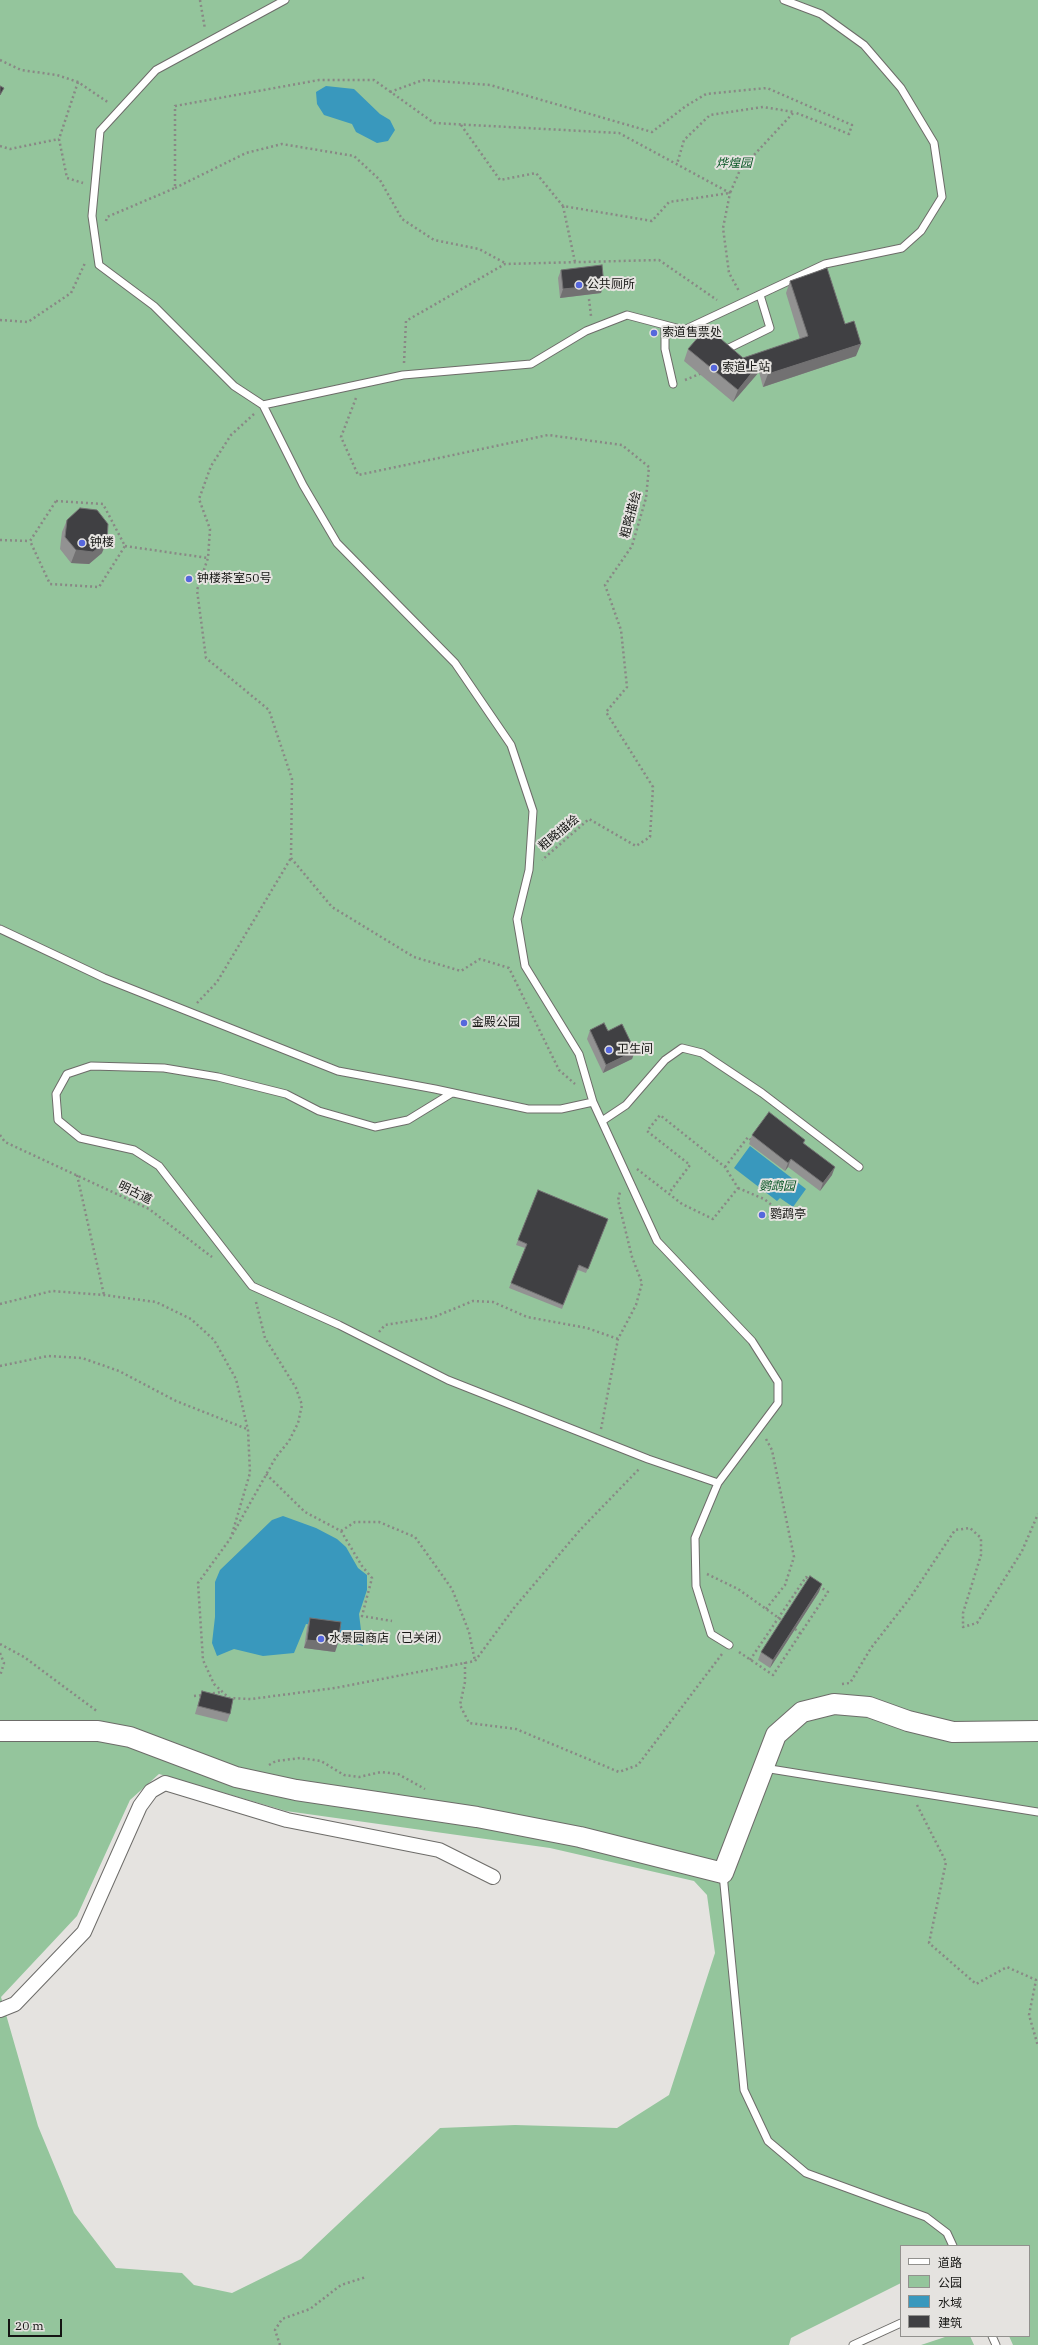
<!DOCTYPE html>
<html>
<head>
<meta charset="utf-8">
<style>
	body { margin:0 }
	#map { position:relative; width:1038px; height:2345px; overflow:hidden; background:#e5e3e0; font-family:"IBM Plex Serif","Noto Sans SC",serif }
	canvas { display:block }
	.legend { position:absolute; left:900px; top:2245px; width:130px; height:92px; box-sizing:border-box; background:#e5e3e0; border:1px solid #92918e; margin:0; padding:5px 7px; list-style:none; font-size:12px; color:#151513 }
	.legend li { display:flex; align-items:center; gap:8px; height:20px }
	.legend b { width:20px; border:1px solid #92918e }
	.scale { position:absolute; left:8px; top:2319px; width:54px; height:18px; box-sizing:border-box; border:2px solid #151513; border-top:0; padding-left:5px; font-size:12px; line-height:14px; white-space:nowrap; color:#151513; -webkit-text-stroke:3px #e5e3e0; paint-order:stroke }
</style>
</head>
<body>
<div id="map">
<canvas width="1038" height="2345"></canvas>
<ul class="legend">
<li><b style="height:5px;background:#fff"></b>道路</li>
<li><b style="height:11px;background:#94c59c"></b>公园</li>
<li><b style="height:11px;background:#3998bd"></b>水域</li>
<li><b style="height:11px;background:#404043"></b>建筑</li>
</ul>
<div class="scale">20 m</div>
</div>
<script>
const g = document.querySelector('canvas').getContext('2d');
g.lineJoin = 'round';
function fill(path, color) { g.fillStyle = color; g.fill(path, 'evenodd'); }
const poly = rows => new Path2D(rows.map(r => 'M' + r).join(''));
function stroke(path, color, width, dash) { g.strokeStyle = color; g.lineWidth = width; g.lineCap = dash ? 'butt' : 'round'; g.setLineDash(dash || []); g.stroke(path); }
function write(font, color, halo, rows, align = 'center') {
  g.font = font + ' "IBM Plex Serif","Noto Sans SC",serif'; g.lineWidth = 4; g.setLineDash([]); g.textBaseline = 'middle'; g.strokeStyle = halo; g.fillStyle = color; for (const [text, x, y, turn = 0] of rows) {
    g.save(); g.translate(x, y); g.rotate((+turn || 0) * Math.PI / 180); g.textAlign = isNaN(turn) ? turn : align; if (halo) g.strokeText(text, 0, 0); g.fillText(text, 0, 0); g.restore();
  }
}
const green = poly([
	[0,0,1038,0,1038,2345,1013,2345,1009,2336,1029,2336,1029,2246,901,2246,901,2283,791,2338,789,2345,0,2345],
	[159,1774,286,1811,550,1848,694,1881,707,1895,715,1953,669,2095,617,2128,515,2125,440,2128,301,2259,232,2293,194,2285,182,2273,116,2268,74,2213,38,2126,1,1997,77,1916,130,1800],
	[948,2336,970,2336,974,2345,921,2345]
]);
const water = poly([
	[326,86,354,89,380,114,390,120,395,130,388,141,377,143,356,132,352,124,324,115,317,104,316,92],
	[750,1146,806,1189,793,1207,780,1198,777,1201,734,1168],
	[283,1516,316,1528,337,1539,346,1547,358,1568,367,1575,367,1590,359,1614,363,1646,340,1639,340,1629,306,1624,294,1653,263,1656,234,1649,217,1656,212,1643,215,1617,215,1582,220,1570,272,1520]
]);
const path = poly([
	[200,0,205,29],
	[0,60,21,70,57,75,78,82,109,103],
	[78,82,59,139,67,178,83,183],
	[390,92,423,80,490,85,652,132,686,106,706,94,767,88,852,125,849,134,794,112],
	[461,125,500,180,536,173,563,206,652,221,669,202,730,193,740,170,794,112,763,107,710,115,684,140,677,164],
	[0,146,10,149,59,139],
	[175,188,246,153,282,144,354,156,380,180,402,219,434,240,479,249,505,263],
	[563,206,575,262],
	[106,221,107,217,175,188,175,106,319,80,374,80,434,123,619,133,730,193,723,228,729,273,739,291],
	[589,299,591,316],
	[0,320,28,322,71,293,85,263],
	[404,363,406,321,505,264,659,260,717,300],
	[685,380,702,373],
	[356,398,341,437,358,475,548,435,622,445,649,467,646,498,632,546,605,585,621,630,627,687,606,712,653,787,650,837,636,846,589,819,542,860],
	[254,414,231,435,211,466,199,499,210,529,208,558,197,590,206,658,269,710,292,779,291,858,332,907,414,957,461,971,480,959,509,968,559,1070,575,1084],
	[56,501,103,504,125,546,99,587,50,584,30,541,56,501],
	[0,540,30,541],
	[125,546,208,558],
	[197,1003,217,982,291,858],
	[0,1135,5,1142,149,1209,212,1257],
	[725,1167,748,1137,751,1140],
	[637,1169,682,1204,713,1219,738,1188,725,1167,660,1115,647,1131,690,1165,669,1193],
	[77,1175,104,1295],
	[738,1188,764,1199,773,1206],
	[256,1302,265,1338,296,1388,302,1405,298,1423,289,1441,276,1457,230,1539,198,1583,203,1660,214,1684,229,1698,251,1699,335,1688,475,1661,514,1608,580,1530,640,1468],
	[0,1304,52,1291,104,1295,156,1302,191,1319,214,1340,236,1379,248,1430,250,1473,232,1534],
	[379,1332,385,1325,434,1317,473,1301,493,1302,527,1317,587,1328,618,1339],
	[0,1366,48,1356,82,1358,119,1371,176,1401,247,1429],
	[601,1429,618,1339,636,1305,642,1283,632,1257,618,1200,620,1192],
	[766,1439,772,1450,794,1557,785,1585,766,1609],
	[266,1474,305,1512,341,1531,362,1566,372,1578,362,1616,392,1621],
	[341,1531,355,1522,379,1522,415,1537,452,1589,469,1632,475,1661],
	[707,1574,738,1589,783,1621],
	[795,1629,801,1634],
	[0,1644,24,1657,98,1712],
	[739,1652,773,1675,828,1592,819,1586],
	[0,1653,4,1663,0,1676],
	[750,1660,806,1577,810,1580],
	[465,1662,465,1682,460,1705,469,1723,516,1729,619,1772,638,1765,722,1654],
	[842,1684,850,1683,871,1648,910,1598,955,1530,970,1528,981,1538,981,1555,963,1613,963,1627,977,1623,1022,1551,1038,1514],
	[208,1694,221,1692],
	[194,1696,203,1695],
	[269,1765,276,1761,300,1758,321,1761,344,1775,359,1777,381,1772,398,1774,425,1789],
	[917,1805,946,1862,929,1943,976,1984,1007,1967,1036,1980,1029,2015,1038,2046],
	[280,2345,275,2330,282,2319,310,2309,341,2285,366,2277]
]);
const lane = poly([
	[285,0,156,70,100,131,92,216,99,265,154,306,234,386,263,405,303,485,337,543,455,663,511,745,533,811,529,870,517,919,525,966,579,1054,593,1102,657,1241,752,1341,778,1382,778,1403,718,1483,695,1538,696,1586,711,1634,729,1645],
	[665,325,665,349,673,384],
	[727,349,770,328,760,295],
	[263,405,403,375,531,364,586,331,627,315,684,330,825,264,902,248,921,231,942,197,934,143,901,88,864,45,821,14,784,0],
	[0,929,104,978,338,1071,435,1089,528,1109,561,1109,593,1102],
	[452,1093,408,1120,375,1127,319,1111,286,1094,218,1077,164,1068,91,1066,67,1074,56,1094,58,1120,80,1138,134,1150,159,1166,252,1286,339,1325,448,1380,648,1459,718,1483],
	[602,1121,626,1105,665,1060,682,1048,702,1053,762,1093,859,1167],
	[764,1768,1038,1812],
	[723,1874,744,2090,768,2141,806,2173,926,2217,947,2233,953,2246],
	[992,2336,996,2345],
	[853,2345,901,2323]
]);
const street = poly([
	[0,2010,15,2004,84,1932,140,1806,151,1791,165,1783,287,1820,439,1850,493,1877]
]);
const secondary = poly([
	[0,1731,98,1731,130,1737,236,1777,296,1790,477,1817,580,1837,723,1873,776,1735,802,1712,834,1704,869,1707,908,1721,953,1732,1038,1731]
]);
const wall = poly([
	[561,270,601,293,560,298,558,278],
	[790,281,845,324,856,356,763,387,759,372,733,402,684,361,688,349,743,358,800,339,786,293],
	[67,520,102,553,89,564,71,563,60,549,62,532],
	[590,1030,608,1031,635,1051,632,1059,603,1073,587,1039],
	[752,1135,805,1140,804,1143,832,1175,820,1191,788,1167,785,1171,749,1144],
	[538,1190,608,1219,586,1273,578,1270,562,1309,509,1288,525,1248,516,1245],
	[819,1592,770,1668,758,1660,761,1652],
	[310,1618,338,1643,335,1652,304,1648,307,1627],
	[202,1691,230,1714,227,1722,195,1714,199,1700]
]);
const shadedWall = poly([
	[604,285,601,293,560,298,563,289],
	[861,344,856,356,763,387,768,374],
	[763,359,759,372,733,402,738,390],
	[107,541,102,553,89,564,71,563,76,550],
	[635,1051,632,1059,603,1073,606,1065],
	[791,1159,788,1167,785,1171,788,1163],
	[835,1167,832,1175,820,1191,823,1183],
	[822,1584,819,1592,770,1668,773,1660],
	[307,1640,338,1643,335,1652,304,1648]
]);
const building = poly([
	[0,86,4,88,0,95,0,86],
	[602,265,604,285,563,289,561,270,602,265],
	[827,268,845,324,854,321,861,344,768,374,763,359,738,390,688,349,707,327,743,358,808,336,790,281,827,268],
	[80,508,97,510,108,524,107,541,93,552,76,550,65,537,67,520,80,508],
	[604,1023,608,1031,622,1024,635,1051,606,1065,590,1030,604,1023],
	[769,1112,805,1140,803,1143,835,1167,823,1183,791,1159,788,1163,752,1135,769,1112],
	[538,1190,608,1219,588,1269,579,1265,563,1305,511,1283,527,1244,518,1240,538,1190],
	[810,1576,822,1584,773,1660,761,1652,810,1576],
	[310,1618,341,1622,338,1643,307,1640,310,1618],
	[202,1691,233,1699,230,1714,198,1706,202,1691]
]);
const markers = [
	[579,285,4,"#5667dd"],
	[654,333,4,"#5667dd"],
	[714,368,4,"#5667dd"],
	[82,543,4,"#5667dd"],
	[189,579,4,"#5667dd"],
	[464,1023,4,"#5667dd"],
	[609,1050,4,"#5667dd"],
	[762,1215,4,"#5667dd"],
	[321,1639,4,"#5667dd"]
];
const parkNames = [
	["烨煌园",734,164],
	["鹦鹉园",777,1187]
];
const poiNames = [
	["公共厕所",587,285],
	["索道售票处",662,333],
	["索道上站",722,368],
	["钟楼",90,543],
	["钟楼茶室50号",197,579],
	["金殿公园",472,1023],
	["卫生间",617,1050],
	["鹦鹉亭",770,1215],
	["水景园商店（已关闭）",329,1639]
];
const streetNames = [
	["粗略描绘",631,515,-75],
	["粗略描绘",559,833,-40],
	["明古道",135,1193,26]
];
fill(green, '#94c59c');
fill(water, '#3998bd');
stroke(lane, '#6d6c69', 9);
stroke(street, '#6d6c69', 16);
stroke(secondary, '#6d6c69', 22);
stroke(path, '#898885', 2.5, [2, 3]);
stroke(lane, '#fff', 7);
stroke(street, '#fff', 14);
stroke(secondary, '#fff', 20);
fill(wall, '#929292');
fill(shadedWall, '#727172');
fill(building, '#404043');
stroke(building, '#727172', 1);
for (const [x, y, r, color] of markers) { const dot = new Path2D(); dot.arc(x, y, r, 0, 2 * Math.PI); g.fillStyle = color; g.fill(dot); stroke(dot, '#e5e3e0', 1.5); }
write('italic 12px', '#095725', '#e5e3e0', parkNames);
write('12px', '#151513', '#e5e3e0', poiNames, 'left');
write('12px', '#151513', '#e5e3e0', streetNames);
</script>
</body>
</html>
